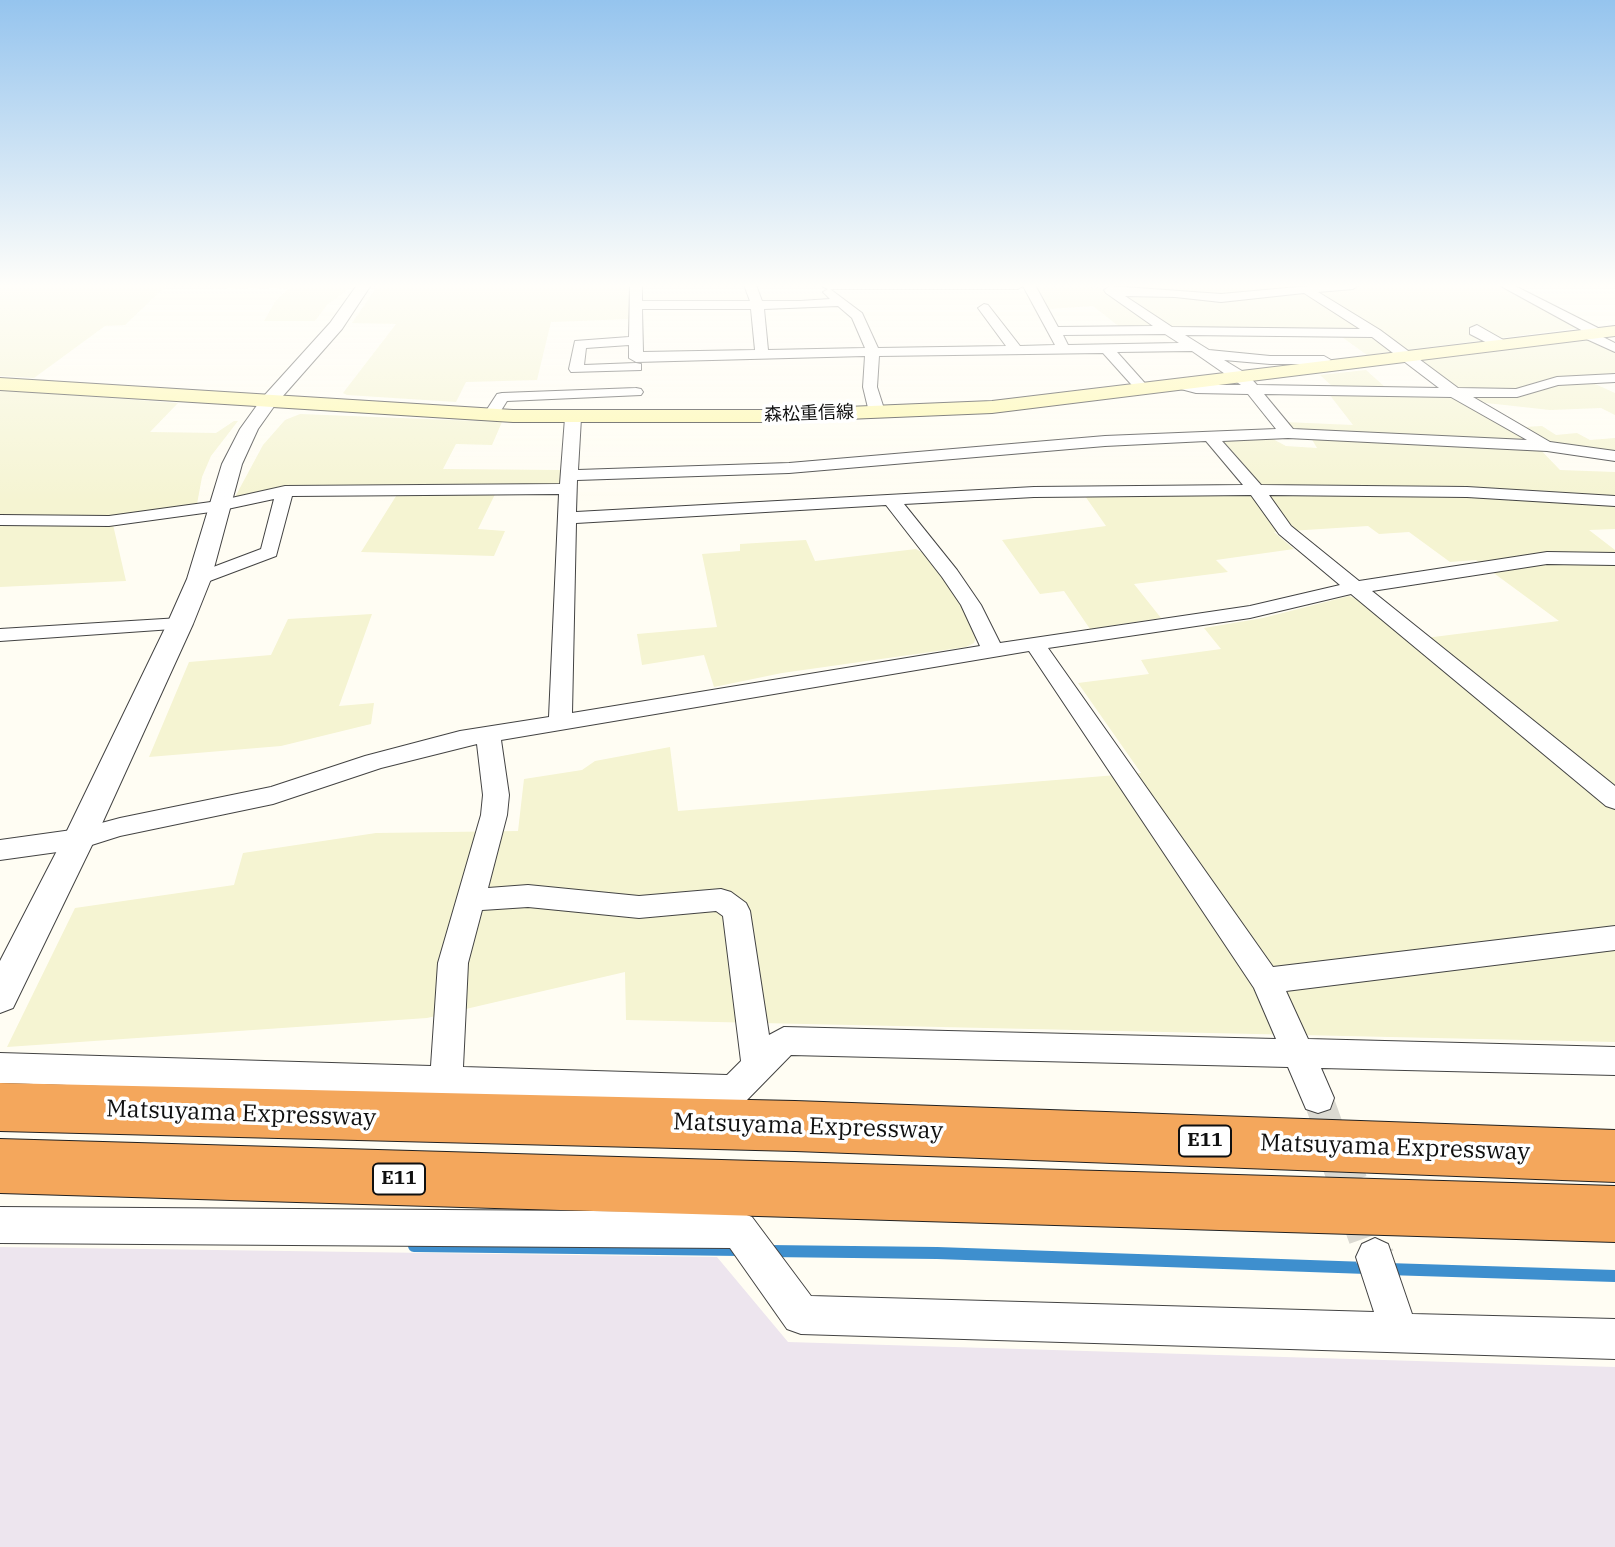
<!DOCTYPE html>
<html>
<head>
<meta charset="utf-8">
<style>
	body { margin:0 }
	canvas { display:block; background:#fffdf3 }
</style>
</head>
<body>
<canvas width="1615" height="1547"></canvas>
<script>
const g = document.querySelector('canvas').getContext('2d');
g.lineJoin = 'round';
function fill(path, color) { g.fillStyle = color; g.fill(path, 'evenodd'); }
const poly = rows => new Path2D(rows.map(r => 'M' + r).join(''));
function stroke(path, color, width, dash) { g.strokeStyle = color; g.lineWidth = width; g.lineCap = dash ? 'butt' : 'round'; g.setLineDash(dash || []); g.stroke(path); }
function write(font, color, halo, rows, align = 'center') {
  g.font = font + ' "IBM Plex Serif","Noto Sans JP",serif'; g.lineWidth = 7; g.setLineDash([]); g.textBaseline = 'middle'; g.strokeStyle = halo; g.fillStyle = color; for (const [text, x, y, turn = 0] of rows) {
    g.save(); g.translate(x, y); g.rotate((+turn || 0) * Math.PI / 180); g.textAlign = isNaN(turn) ? turn : align; if (halo) g.strokeText(text, 0, 0); g.fillText(text, 0, 0); g.restore();
  }
}
const industrial = poly([
	[0,1247,717,1257,788,1342,1615,1367,1615,1547,0,1547]
]);
const farmland = poly([
	[0,285,194,285,166,286,125,325,105,326,34,378,0,376],
	[206,285,354,285,327,305,315,321,264,321,276,300,289,288,216,289],
	[378,285,630,285,630,319,551,322,537,380,466,382,456,402,347,395,343,393,396,324,352,323],
	[1128,285,1498,285,1580,328,1367,355,1332,330,1121,328,1093,306,1049,309,1036,287,1089,287,1102,288,1109,295,1138,294],
	[1591,339,1615,352,1615,376,1593,383,1615,393,1615,415,1601,408,1550,410,1477,402,1416,361],
	[1366,370,1394,395,1443,395,1465,402,1536,445,1560,470,1615,472,1615,529,1589,530,1615,550,1615,1042,626,1020,625,972,427,1018,7,1047,75,908,234,885,243,853,376,833,518,831,524,779,582,770,595,761,670,747,678,811,1141,773,1078,683,1149,674,1141,660,1221,649,1204,628,1263,618,1349,596,1365,601,1410,640,1559,621,1476,560,1450,562,1409,532,1379,534,1368,526,1274,532,1294,549,1216,560,1228,572,1134,584,1161,618,1090,629,1064,591,1040,594,1002,540,1106,526,1085,496,1269,493,1221,440,1269,437,1286,446,1317,448,1307,431,1294,430,1284,422,1353,425,1329,394,1333,387,1320,375],
	[0,390,178,403,150,432,216,433,234,421,238,421,211,456,202,477,197,504,111,516,126,581,0,587],
	[300,414,502,422,492,445,456,444,443,469,563,470,561,486,499,486,478,529,505,531,494,556,361,552,403,485,295,485,235,497,263,445,285,420],
	[1542,426,1556,435,1577,433,1590,440,1615,438,1615,452,1550,443,1524,427],
	[806,540,815,561,916,549,925,554,948,582,963,608,976,637,974,643,966,647,782,673,714,687,704,655,642,665,637,634,717,627,702,554,740,551,740,544],
	[372,614,339,706,374,703,371,724,281,746,149,757,189,662,271,655,288,619]
]);
const stream = poly([
	[414,1246,741,1250],
	[768,1251,937,1253,1367,1268],
	[1387,1269,1615,1276]
]);
const minorTunnelFar1 = poly([
	[1318,1098,1336,1148]
]);
const minorTunnel = poly([
	[1335,1146,1375,1257]
]);
const minor = poly([
	[630,285,642,285,642,301,750,301,744,285,756,285,762,301,800,301,830,299,823,292,828,289,820,285,1035,285,1058,327,1153,326,1106,293,1104,290,1110,286,1221,294,1320,285,1359,285,1353,289,1318,292,1380,330,1458,388,1516,389,1557,377,1615,374,1615,382,1558,385,1517,397,1473,397,1550,442,1615,451,1615,461,1547,451,1288,438,1222,441,1261,485,1467,487,1615,496,1615,506,1467,497,1269,495,1291,526,1359,581,1547,552,1615,553,1615,565,1547,564,1372,591,1615,786,1615,809,1606,806,1351,594,1250,618,1048,648,1273,967,1615,926,1615,950,1286,991,1308,1039,1615,1047,1615,1075,1321,1068,1334,1098,1330,1109,1318,1113,1306,1109,1288,1067,791,1055,746,1101,734,1105,0,1083,0,1053,431,1066,438,963,481,815,483,795,477,744,381,768,273,804,120,836,79,849,0,860,0,840,79,829,120,818,271,787,365,756,460,731,549,717,559,494,292,496,276,556,199,585,189,579,192,575,261,549,274,499,218,511,109,526,0,525,0,515,109,516,218,501,285,486,560,484,565,418,573,413,581,418,578,470,789,463,1105,436,1276,429,1248,394,1196,393,1177,388,1175,385,1177,382,1182,381,1197,385,1241,385,1192,351,1117,352,1151,390,1144,394,1139,393,1103,353,879,356,877,387,885,412,877,417,869,412,863,387,865,356,636,362,629,358,629,345,586,348,584,365,636,363,641,364,641,370,571,372,569,369,575,341,629,337,630,285],
	[1023,286,1055,345,1020,346,988,305,984,304,978,308,1006,346,878,348,862,313,830,289,1018,289,1023,286],
	[1304,293,1360,329,1172,327,1125,296,1175,297,1221,302,1304,293],
	[838,306,852,318,865,348,768,350,764,309,838,306],
	[642,309,751,309,755,350,643,352,642,309],
	[1165,334,1179,343,1068,345,1063,335,1165,334],
	[1185,335,1372,337,1439,388,1257,385,1247,374,1224,360,1270,364,1324,364,1331,360,1324,356,1270,356,1209,350,1185,335],
	[1264,394,1451,397,1527,440,1293,429,1264,394],
	[1206,441,1243,485,1034,487,576,512,577,480,789,473,1105,446,1206,441],
	[1251,495,1279,534,1340,585,1250,606,1000,643,981,605,957,570,904,504,1034,497,1251,495],
	[886,505,942,577,961,605,980,646,572,713,576,523,886,505],
	[1029,651,1254,988,1276,1039,784,1027,769,1035,750,911,746,903,731,892,721,889,639,896,528,885,488,888,507,815,509,795,501,740,1029,651],
	[528,907,639,918,716,911,723,916,741,1061,727,1075,463,1067,468,963,482,910,528,907],
	[1499,285,1513,285,1602,330,1604,333,1601,336,1615,343,1615,352,1582,337,1580,334,1583,331,1499,285],
	[1477,325,1507,342,1507,348,1497,348,1470,334,1470,328,1477,325],
	[636,388,641,389,643,392,641,395,507,401,497,417,492,419,484,414,497,394,502,393,636,388],
	[180,618,187,620,190,624,187,628,0,641,0,629,180,618],
	[0,1207,739,1212,752,1217,811,1296,1374,1312,1356,1257,1362,1244,1375,1238,1388,1244,1412,1314,1615,1319,1615,1359,801,1334,787,1329,730,1248,0,1243,0,1207]
]);
const tertiary = poly([
	[357,285,371,285,342,329,275,405,258,429,242,464,211,579,193,624,95,839,13,1008,0,1013,0,961,63,839,167,624,187,579,222,464,240,429,263,397,330,323,357,285]
]);
const secondary = poly([
	[1615,326,1615,336,992,413,774,422,513,422,0,390,0,378,513,410,774,410,992,401,1615,326]
]);
const motorway = poly([
	[0,1083,795,1101,1615,1130,1615,1182,795,1151,0,1131,0,1083],
	[0,1139,1615,1186,1615,1242,0,1193,0,1139]
]);
const farStreetnames = [
	["森松重信線",809,414,-2]
];
const shields = [
	[1205,1141,52],
	[399,1179,52]
];
const shieldNames = [
	["E11",1205,1141],
	["E11",399,1179]
];
const nearStreetnames = [
	["Matsuyama Expressway",241,1114,2],
	["Matsuyama Expressway",808,1127,2],
	["Matsuyama Expressway",1395,1148,2]
];
fill(industrial, '#ede5ee');
fill(farmland, '#f5f4d2');
stroke(stream, '#3e8fce', 12);
stroke(minorTunnelFar1, '#dbd9d1', 30, [30, 15]);
stroke(minorTunnel, '#dbd9d1', 39, [39, 19]);
stroke(minor, '#434343', 2);
stroke(tertiary, '#434343', 2);
stroke(secondary, '#323232', 2);
stroke(motorway, '#212121', 2);
fill(minor, '#fff');
fill(tertiary, '#fff');
fill(secondary, '#fef8ae');
fill(motorway, '#f4a75c');
const sky = g.createLinearGradient(0, 0, 0, 501);
sky.addColorStop(0, '#95c4ee');
sky.addColorStop(0.57, '#fffefa');
sky.addColorStop(1, '#fffefa00');
g.fillStyle = sky;
g.fillRect(0, 0, 1615, 501);
write('18px', '#101010', '#fff', farStreetnames);
for (const [x, y, w] of shields) { const box = new Path2D(); box.roundRect(x - w / 2, y - 15.5, w, 31, 5); g.fillStyle = '#fff'; g.fill(box); stroke(box, '#101010', 2); }
write('bold 19px', '#101010', null, shieldNames);
write('24px', '#101010', '#fff', nearStreetnames);
</script>
</body>
</html>
